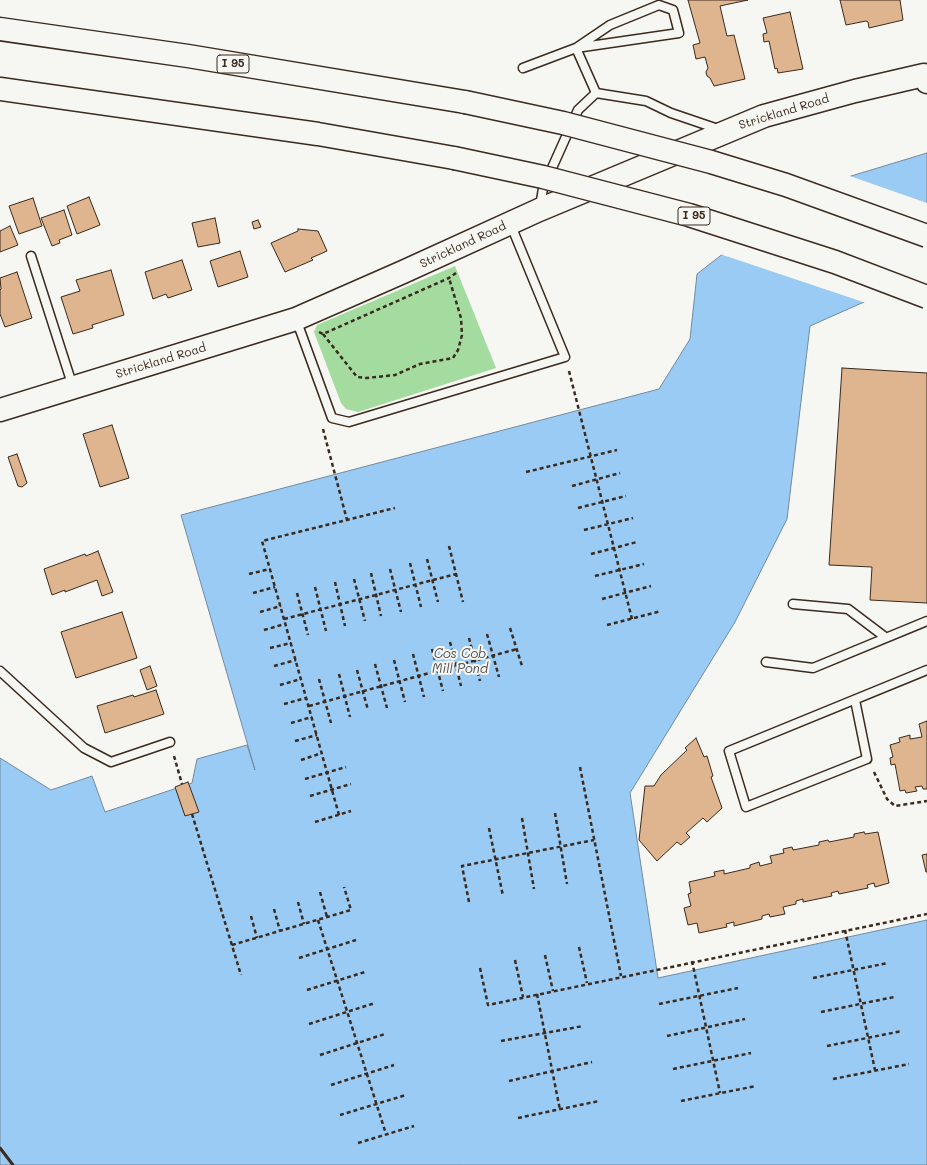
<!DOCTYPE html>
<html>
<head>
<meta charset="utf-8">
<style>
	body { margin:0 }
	canvas { display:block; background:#f6f6f2 }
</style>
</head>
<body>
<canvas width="927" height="1165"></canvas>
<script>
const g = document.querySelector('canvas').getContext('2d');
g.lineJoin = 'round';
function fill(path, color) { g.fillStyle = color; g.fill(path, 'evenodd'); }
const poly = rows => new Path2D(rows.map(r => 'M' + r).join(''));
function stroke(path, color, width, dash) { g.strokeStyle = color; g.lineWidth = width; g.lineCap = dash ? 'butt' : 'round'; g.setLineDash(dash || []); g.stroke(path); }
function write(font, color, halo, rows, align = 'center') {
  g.font = font + ' Mali,sans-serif'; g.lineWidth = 4; g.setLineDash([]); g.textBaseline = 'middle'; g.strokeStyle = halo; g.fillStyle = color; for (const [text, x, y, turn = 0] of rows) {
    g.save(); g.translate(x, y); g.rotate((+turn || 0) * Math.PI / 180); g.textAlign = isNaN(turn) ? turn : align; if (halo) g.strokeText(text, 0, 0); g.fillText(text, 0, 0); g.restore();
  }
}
const green = poly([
	[455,266,496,368,358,412,346,409,341,403,314,332,317,325]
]);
const water = poly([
	[927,153,927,274,810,326,787,519,735,622,630,793,658,978,927,920,927,1165,0,1165,0,758,51,790,92,776,105,812,192,783,197,759,247,745,255,770,181,515,659,389,690,339,697,274,805,190,927,153]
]);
const pier = poly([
	[847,175,927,203,927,276,866,303,720,254,805,189]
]);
const building = poly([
	[688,0,748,0,720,6,727,36,734,35,745,79,714,86,710,78,707,76,706,72,708,68,705,57,696,59,693,45,700,43,688,0],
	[840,0,900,0,903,20,869,28,868,22,866,21,846,25,840,0],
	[790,12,803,69,778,73,777,68,775,69,769,41,764,42,763,34,767,33,763,18,790,12],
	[89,197,100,225,77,234,67,206,89,197],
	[33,198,42,226,19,234,9,206,33,198],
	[64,210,72,235,59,240,60,243,52,246,41,218,64,210],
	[215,218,220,243,198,247,192,223,215,218],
	[258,220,261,227,254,229,252,222,258,220],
	[10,226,18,245,0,252,0,231,10,226],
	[298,229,318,231,327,251,311,258,313,260,285,272,271,243,298,231,298,229],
	[240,251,248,277,218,287,210,261,240,251],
	[182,260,192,290,168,298,166,294,153,299,145,272,182,260],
	[111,270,124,315,92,325,93,328,73,334,61,297,80,291,76,280,111,270],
	[17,272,32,318,5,327,0,314,0,290,1,289,0,278,17,272],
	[842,368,927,373,927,603,870,600,872,567,829,565,842,368],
	[112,425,129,478,100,487,83,434,112,425],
	[17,454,27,483,22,487,18,486,8,457,17,454],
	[98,551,113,592,102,596,97,580,65,592,65,590,52,595,44,569,85,554,86,556,98,551],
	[122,612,137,658,76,678,61,632,122,612],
	[150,666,157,686,147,690,140,670,150,666],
	[156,690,164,714,105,733,97,706,133,695,134,697,156,690],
	[927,721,927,789,923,789,922,786,915,787,917,791,906,793,905,790,900,791,895,764,891,765,890,758,893,757,890,745,900,742,899,738,910,735,910,739,922,737,919,724,927,721],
	[696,738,704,757,707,756,713,776,711,777,722,808,707,822,703,818,686,833,690,837,681,845,677,842,657,861,639,840,645,786,654,786,661,775,687,750,685,748,696,738],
	[188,782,199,812,185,816,175,787,188,782],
	[864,832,865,834,878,832,889,883,875,887,874,883,867,885,868,888,839,894,838,891,831,893,832,896,803,902,803,899,796,901,796,904,783,907,785,914,770,917,769,914,762,916,762,919,734,926,734,922,726,924,727,927,699,933,697,923,688,925,684,908,691,906,688,894,691,893,689,882,715,876,714,872,724,870,724,874,750,868,750,865,759,862,760,866,772,863,770,856,784,853,783,849,792,847,793,850,819,845,819,842,828,840,829,842,854,837,854,834,864,832],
	[927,854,927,872,926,872,922,855,927,854]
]);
const path = poly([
	[319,332,323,334,449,278,456,273],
	[323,334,357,377,366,378,395,375,420,364,453,358,458,350,462,335,461,318,449,278],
	[569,371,632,619],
	[323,429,347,520],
	[526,472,617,450],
	[572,486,620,473],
	[578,508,626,496],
	[584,530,633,518],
	[449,546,463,602],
	[591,554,637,542],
	[427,559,438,602],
	[410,563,421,607],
	[390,569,401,612],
	[371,573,381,616],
	[249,574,270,569],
	[595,576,644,564],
	[354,579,365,621],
	[335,582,345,626],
	[315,587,326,631],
	[253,593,275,587],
	[297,593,308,635],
	[602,599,651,586],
	[260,612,281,606],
	[284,619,456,574],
	[607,625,661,611],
	[510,628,522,666],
	[264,630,285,624],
	[487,634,499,677],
	[469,638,480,681],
	[450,642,461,686],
	[270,648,291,643],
	[432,649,443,691],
	[413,654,424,697],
	[394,660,405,702],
	[375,664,387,708],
	[274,666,296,660],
	[357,670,368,710],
	[339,674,350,717],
	[319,679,331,723],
	[280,685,301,679],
	[284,704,306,698],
	[309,706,517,649],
	[291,723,312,717],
	[295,741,317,735],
	[174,756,182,784],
	[301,760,322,753],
	[580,767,621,976],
	[874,772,887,799,895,806,927,801],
	[305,779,346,767],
	[310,796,351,784],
	[555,813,567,884],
	[192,814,241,975],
	[339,815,262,541,395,508],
	[522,818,534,889],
	[315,822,351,811],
	[489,828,503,896],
	[320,892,327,917],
	[298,902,304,924],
	[469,902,462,866,594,840],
	[274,909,280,931],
	[251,916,257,938],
	[318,920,386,1134],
	[845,930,875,1070],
	[232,945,351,910,344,887],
	[579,947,587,983],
	[545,955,553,991],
	[299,958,356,940],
	[515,960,523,997],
	[692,961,720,1093],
	[480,968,488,1005,927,914],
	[813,978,888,963],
	[307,990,365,972],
	[537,994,560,1110],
	[659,1004,738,988],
	[821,1012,894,997],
	[309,1024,375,1003],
	[667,1036,745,1019],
	[501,1041,583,1026],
	[827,1046,902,1031],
	[320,1055,385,1034],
	[673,1069,751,1053],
	[833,1079,909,1064],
	[509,1081,592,1062],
	[331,1085,394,1065],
	[681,1101,756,1086],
	[340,1115,406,1095],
	[518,1118,599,1101],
	[358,1143,414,1126]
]);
const lane = poly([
	[523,68,576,48,610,25,659,5,673,10,679,33,576,48,596,93,646,101,671,113,721,130],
	[540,207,543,188,578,110,596,93],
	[31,256,73,387],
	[296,319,332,418,349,422,565,357,510,223],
	[793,604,848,609,885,637],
	[766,662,813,668,927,621],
	[0,671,84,748,111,762,170,742],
	[855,700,867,759,746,807,729,751,927,670]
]);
const secondary = poly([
	[0,410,296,319,403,272,539,210,764,116,855,91,924,75,927,82]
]);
const highway = poly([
	[0,29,188,56,465,102],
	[0,89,318,134,454,158]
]);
const rail = poly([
	[0,1148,13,1165]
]);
const highwayBridge = poly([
	[465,102,563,123,711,162,786,185,927,236],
	[454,158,543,177,689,215,835,262,927,297]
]);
const shields = [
	[233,64,32],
	[694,216,32]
];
const shieldNames = [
	["I 95",233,64],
	["I 95",694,216]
];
const streetNames = [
	["Strickland Road",784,112,-17],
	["Strickland Road",463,245,-25],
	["Strickland Road",161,361,-17]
];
const waterNames = [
	["Cos Cob",460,654],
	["Mill Pond",460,669]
];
fill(green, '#a4db9f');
fill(water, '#99cbf5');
stroke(water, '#738b9f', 1);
fill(pier, '#f6f6f2');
fill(building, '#deb58e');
stroke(building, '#3b2a1e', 1);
stroke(lane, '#3b2a1e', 11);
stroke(secondary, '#3b2a1e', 25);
stroke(highway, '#3b2a1e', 25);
stroke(path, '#3b2a1e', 2.5, [4, 3]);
stroke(lane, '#f6f6f2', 8);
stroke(secondary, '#f6f6f2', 22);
stroke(highway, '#f6f6f2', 22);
stroke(rail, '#3b2a1e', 3);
stroke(highwayBridge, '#3b2a1e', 25, []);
stroke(highwayBridge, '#f6f6f2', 22);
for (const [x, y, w] of shields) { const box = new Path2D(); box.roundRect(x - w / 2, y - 9, w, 18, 3); g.fillStyle = '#f6f6f2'; g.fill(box); stroke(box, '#3b2a1e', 1); }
write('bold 11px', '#3b2a1e', null, shieldNames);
write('12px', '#3b2a1e', '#f6f6f2', streetNames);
write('italic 13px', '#525254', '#f6f6f2', waterNames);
</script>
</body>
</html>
